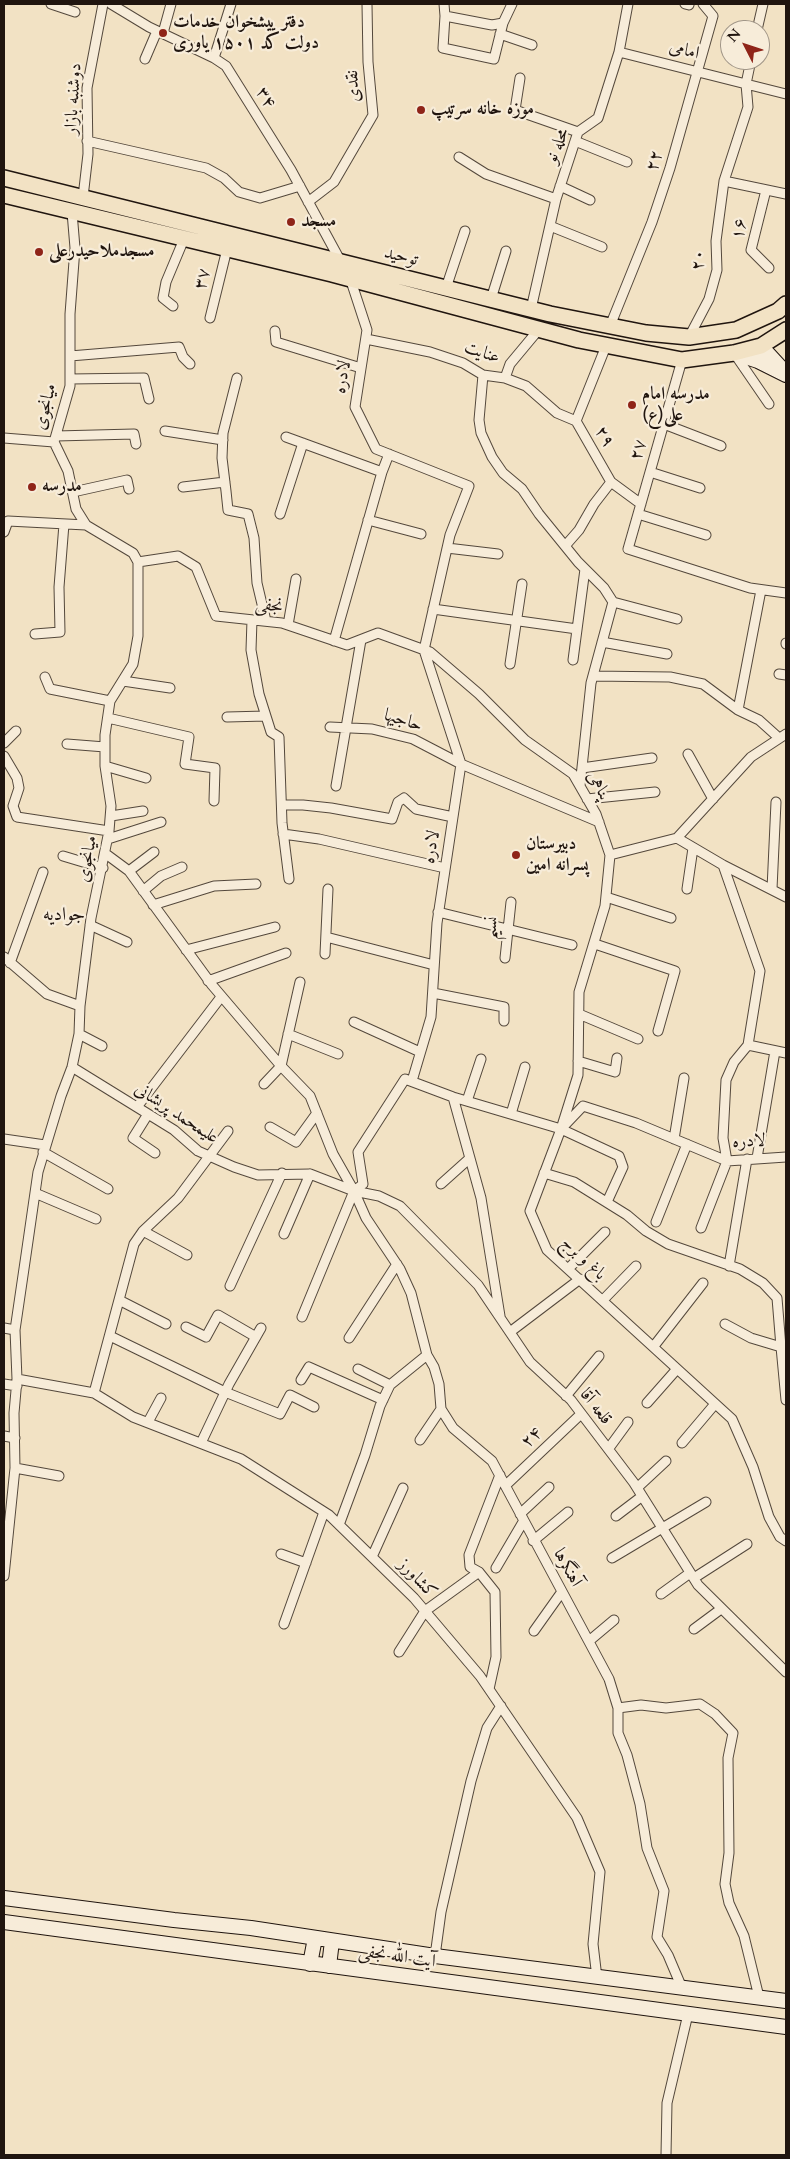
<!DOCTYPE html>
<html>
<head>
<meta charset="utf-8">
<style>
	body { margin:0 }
	#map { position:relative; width:790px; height:2159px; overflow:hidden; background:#f2e2c4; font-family:Cardo,serif }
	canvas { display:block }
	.frame { position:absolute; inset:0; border:5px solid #20150f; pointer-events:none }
	.north { position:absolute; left:720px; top:20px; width:50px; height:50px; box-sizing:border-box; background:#f7ecd9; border:1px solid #a19688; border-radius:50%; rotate:311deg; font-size:14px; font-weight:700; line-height:20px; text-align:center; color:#20150f }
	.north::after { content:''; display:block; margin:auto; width:18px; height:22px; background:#8f2418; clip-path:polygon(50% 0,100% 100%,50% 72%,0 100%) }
</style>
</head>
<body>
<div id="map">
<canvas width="790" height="2159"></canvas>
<div class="frame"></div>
<div class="north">N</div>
</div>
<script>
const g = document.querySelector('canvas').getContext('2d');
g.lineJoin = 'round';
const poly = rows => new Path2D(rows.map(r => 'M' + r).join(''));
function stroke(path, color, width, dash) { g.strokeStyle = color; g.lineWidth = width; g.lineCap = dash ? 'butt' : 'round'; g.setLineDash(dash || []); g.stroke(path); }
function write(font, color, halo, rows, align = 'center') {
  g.font = font + ' Cardo,Amiri,serif'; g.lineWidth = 4.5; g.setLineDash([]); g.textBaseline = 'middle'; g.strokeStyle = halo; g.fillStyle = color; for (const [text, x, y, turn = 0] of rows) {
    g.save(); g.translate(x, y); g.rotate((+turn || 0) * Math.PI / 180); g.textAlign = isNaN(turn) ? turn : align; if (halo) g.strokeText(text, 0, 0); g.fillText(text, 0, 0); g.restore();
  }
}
const street = poly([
	[51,4,75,12],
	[111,4,149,27,214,58,226,66,291,170,341,262],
	[444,4,445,16,492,25,503,23,512,4],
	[685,4,689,5],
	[445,16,443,48,494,59,503,23],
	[757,30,763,4],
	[163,33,171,4],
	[500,34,532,45],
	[619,52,746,84,751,60],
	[214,58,231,4],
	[145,59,157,31],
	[520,78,515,110,578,132],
	[786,94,746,84,748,107,724,181,786,194],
	[87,141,206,168,224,178,239,192,260,198,300,186],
	[575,141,627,162],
	[459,157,486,174,556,199],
	[560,186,590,200],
	[766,190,751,250,769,268],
	[83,197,88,154,87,88,103,4],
	[308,202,334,182,373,115,368,62,367,4],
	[550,226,602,247],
	[350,278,367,330,355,407,376,449,469,486,450,535,424,650],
	[446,288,465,231],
	[491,299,506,251],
	[173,306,163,298,166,282,184,239],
	[531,309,556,199,578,132,598,118,619,52,628,4],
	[210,318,227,249],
	[610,326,652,222,670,168,713,16,703,4],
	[275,331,276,342,361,368],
	[689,337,709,299,717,270,716,241,724,181],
	[366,339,430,352,463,363,483,375,505,378,526,386,557,413,576,421],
	[606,346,576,421,611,482,641,504],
	[734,353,769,404],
	[70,356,179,347,183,357,190,364],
	[682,360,628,549,750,588,786,593],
	[483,375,479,420,481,433,492,457,503,473,522,489,539,514,578,562,604,588,613,602,677,619],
	[237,378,223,433,222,458,226,491,228,510,248,514,254,538,257,583,266,621],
	[505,378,510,364,540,328],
	[70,379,144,378,149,399],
	[664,424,721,446],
	[165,431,223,440],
	[56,436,134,434,136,444],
	[286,437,382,472],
	[4,438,54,442],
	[650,472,700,488],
	[183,487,225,482],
	[73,492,127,480,129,489],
	[280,514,303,443],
	[638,514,706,535],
	[368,520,421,534],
	[4,532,8,521,86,525],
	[565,546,579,530,594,504,611,482],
	[447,548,498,554],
	[138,562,178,556,196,567,216,616,282,623,347,645,378,633,430,652,479,694,525,740,573,774,596,814,610,855,677,838,723,865,760,971,748,1045,786,1053],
	[433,609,577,629],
	[252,620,251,650,259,694,271,732,279,737,282,823,289,879],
	[288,625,296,579],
	[35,634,60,632,59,587,64,524],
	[334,641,382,472,389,454],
	[602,642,667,654],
	[786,644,786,643],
	[424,650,461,764],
	[573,660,585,569],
	[510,664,522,584],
	[779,674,786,675],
	[593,676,670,677,703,684,738,710,759,720,779,738],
	[45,677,50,689,110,701],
	[123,681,170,688],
	[738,710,761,590],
	[227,717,266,716],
	[108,718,189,737,185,764,215,768,214,801],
	[330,727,372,729,413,739,461,764],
	[4,743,16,731],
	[67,744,105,747],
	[688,754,713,799],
	[4,756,17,778,19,788,13,806,17,817,109,831],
	[105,766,146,778],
	[582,768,652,758],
	[336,786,361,640],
	[580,786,591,683,613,602],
	[587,799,655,792],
	[282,805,303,805,331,808,392,819,398,802,404,798,416,809,453,817],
	[111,816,143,811],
	[283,834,319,839,445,868],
	[677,838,751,757,786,734],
	[108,839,161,822],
	[106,854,129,871,212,985,281,1066,310,1096,333,1154,354,1191,366,1218,400,1269,411,1293,427,1355,434,1367,439,1384,441,1409,453,1428,492,1461,609,1679,618,1708,618,1733,627,1755,640,1804,647,1848,664,1891,657,1937,668,1955,682,1988],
	[610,855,605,906,579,992,578,1075,561,1129,530,1211,547,1250,732,1419,753,1467,769,1517,780,1537,786,1541],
	[63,856,103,868],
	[723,865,786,897],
	[129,871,154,852],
	[687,889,693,848],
	[772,889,776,802],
	[143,891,161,876,182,867],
	[606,897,671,918],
	[153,905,214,886,256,884],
	[438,912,572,945],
	[90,925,127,942],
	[326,937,434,965],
	[595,944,675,971,658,1031],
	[186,950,275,927],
	[325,954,328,889],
	[4,957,47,994,80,1006],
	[505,958,511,902],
	[10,963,43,872],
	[208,981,286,953],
	[433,993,504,1007,504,1021],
	[579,1014,638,1039],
	[354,1022,420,1052],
	[79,1034,102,1046],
	[288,1034,338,1054],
	[578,1061,615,1072,617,1058],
	[72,1067,174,1130,198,1151,234,1167,258,1175,310,1174,354,1191,379,1196,400,1206,478,1285,530,1362,571,1400,634,1483,698,1585,786,1672],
	[412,1081,431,1017,437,923,461,764,599,822],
	[264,1084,281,1066,300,982],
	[453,1097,481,1198,500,1316],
	[467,1101,481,1059],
	[137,1107,221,997],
	[148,1114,133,1138,155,1153],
	[511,1114,525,1067],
	[270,1127,296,1142,317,1113],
	[563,1127,583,1106,636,1123,727,1161,786,1157],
	[4,1139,45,1145],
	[674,1139,684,1078],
	[43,1152,108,1189],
	[757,1158,775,1051],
	[544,1173,574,1182,627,1215,646,1231,668,1244,740,1269,763,1283,777,1298,781,1347,751,1338,725,1324],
	[441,1184,470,1158],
	[354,1191,363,1184,358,1152,405,1079,453,1097,561,1129,619,1156,623,1167,607,1202],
	[35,1193,96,1219],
	[656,1222,687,1144],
	[701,1228,727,1161,723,1138,726,1080,734,1062,748,1045],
	[143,1231,187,1255],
	[284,1234,310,1174],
	[729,1266,747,1159],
	[568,1269,605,1232],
	[230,1286,282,1173],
	[119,1300,166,1324],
	[603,1300,636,1266],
	[302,1317,354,1191],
	[186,1327,206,1337,218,1315,256,1337],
	[4,1328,15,1330],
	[510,1332,580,1279],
	[110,1336,225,1392,280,1414,290,1395,314,1407],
	[349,1338,397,1264],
	[654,1346,703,1283],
	[781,1347,786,1400],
	[358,1369,390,1385],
	[17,1379,94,1393,133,1417,241,1459,329,1515,414,1598,480,1676,577,1818,600,1872,593,1944,597,1978],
	[301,1380,309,1367,383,1400],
	[4,1384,17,1386],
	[94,1393,134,1244,143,1231,178,1198,228,1131],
	[566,1396,599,1356],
	[647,1403,677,1369],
	[148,1422,161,1398],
	[4,1436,15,1438],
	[420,1440,441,1409],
	[201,1443,229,1384,261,1328],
	[682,1443,715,1404],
	[609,1448,628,1422],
	[15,1468,59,1476],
	[506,1485,581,1414],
	[637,1488,666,1461],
	[520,1514,549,1487],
	[616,1516,641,1497],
	[339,1525,365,1455,380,1406,390,1385,427,1355],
	[533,1541,568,1512],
	[281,1554,306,1563],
	[372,1557,403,1488],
	[612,1558,706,1502],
	[496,1568,523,1522],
	[4,1576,15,1468,14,1413,17,1379,15,1330,26,1255,38,1172,61,1096,72,1067,79,1034,80,1006,91,918,109,831,111,806,105,766,105,735,110,701,133,664,138,636,138,562,133,553,86,525,76,509,68,471,54,442,70,386,70,314,75,248,72,212],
	[694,1578,747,1544],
	[661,1594,690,1573],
	[284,1624,324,1512],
	[694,1629,721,1609],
	[534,1631,561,1593],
	[589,1641,614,1620],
	[399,1652,425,1611,479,1572],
	[489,1689,496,1657,495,1592,479,1572,470,1567,469,1555,500,1475],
	[618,1708,641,1705,666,1708,700,1704,715,1714,733,1733,728,1758,729,1853,725,1884,729,1903,744,1936,759,1997],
	[435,1956,441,1912,471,1781,487,1728,501,1706],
	[666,2155,667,2103,688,2014]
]);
const secondary = poly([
	[761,346,784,371],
	[734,353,758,361,786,375],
	[4,1898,174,1920,251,1928,435,1956,786,2001],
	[4,1922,786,2027],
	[310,1964,315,1938],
	[329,1966,332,1941]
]);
const primary = poly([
	[4,178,550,314,646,333,689,337,736,330,778,311,786,304],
	[4,195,332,274,579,340,682,360,734,353,761,346,786,330]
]);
const markers = [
	[163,33,5,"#8f2418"],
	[421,110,5,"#8f2418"],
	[291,222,5,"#8f2418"],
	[39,252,5,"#8f2418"],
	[632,405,5,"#8f2418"],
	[32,487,5,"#8f2418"],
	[516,855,5,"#8f2418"]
];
const poiNames = [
	["دفتر پیشخوان خدمات",173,23],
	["دولت کد ۱۵۰۱ یاوری",173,44],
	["موزه خانه سرتیپ",431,110],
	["مسجد",301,222],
	["مسجدملاحیدرعلی",49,252],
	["مدرسه امام",642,395],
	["علی(ع)",642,416],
	["مدرسه",42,487],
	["دبیرستان",526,845],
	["پسرانه امین",526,866]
];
const streetNames = [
	["امامی",684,51,14],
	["نقدی",354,86,-95],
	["۳۴",265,98,58],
	["دوشنبه بازار",74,99,-86],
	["محله نو",558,146,-67],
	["۲۲",655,161,-73],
	["۱۶",740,229,-78],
	["توحید",401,257,14],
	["۲۰",699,260,-87],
	["۳۷",203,279,-76],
	["عنایت",482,353,20],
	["لادره",343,377,-81],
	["میانجوی",46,407,-76],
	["۲۹",604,437,60],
	["۲۷",639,450,-74],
	["نجفی",269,606,8],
	["حاجیها",403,721,17],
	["پناهی",598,786,60],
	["لادره",432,847,-81],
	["میانجوی",88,859,-80],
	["نسیم",492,928,-83],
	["علیمحمد پریشانی",176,1114,33],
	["لادره",749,1142,-3],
	["باغ و برج",583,1259,43],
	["قلعه آقا",595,1407,52],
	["۲۴",532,1438,-43],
	["آهنگرها",567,1568,61],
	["کشاورز",417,1579,46],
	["آیت الله نجفی",397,1957,8]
];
const neighbourhoodNames = [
	["جوادیه",64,916]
];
stroke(street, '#54483c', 11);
stroke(secondary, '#20150f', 16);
stroke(primary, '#20150f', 18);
stroke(street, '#f7ecd9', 9);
stroke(secondary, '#f7ecd9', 14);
stroke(primary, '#f2e2c4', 15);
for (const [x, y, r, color] of markers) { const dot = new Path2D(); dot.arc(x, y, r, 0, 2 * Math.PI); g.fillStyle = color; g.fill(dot); stroke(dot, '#f7ecd9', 2); }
write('bold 18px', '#20150f', '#f7ecd9', poiNames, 'left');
write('18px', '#20150f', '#f7ecd9', streetNames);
write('19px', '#20150f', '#f7ecd9', neighbourhoodNames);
</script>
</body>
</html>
